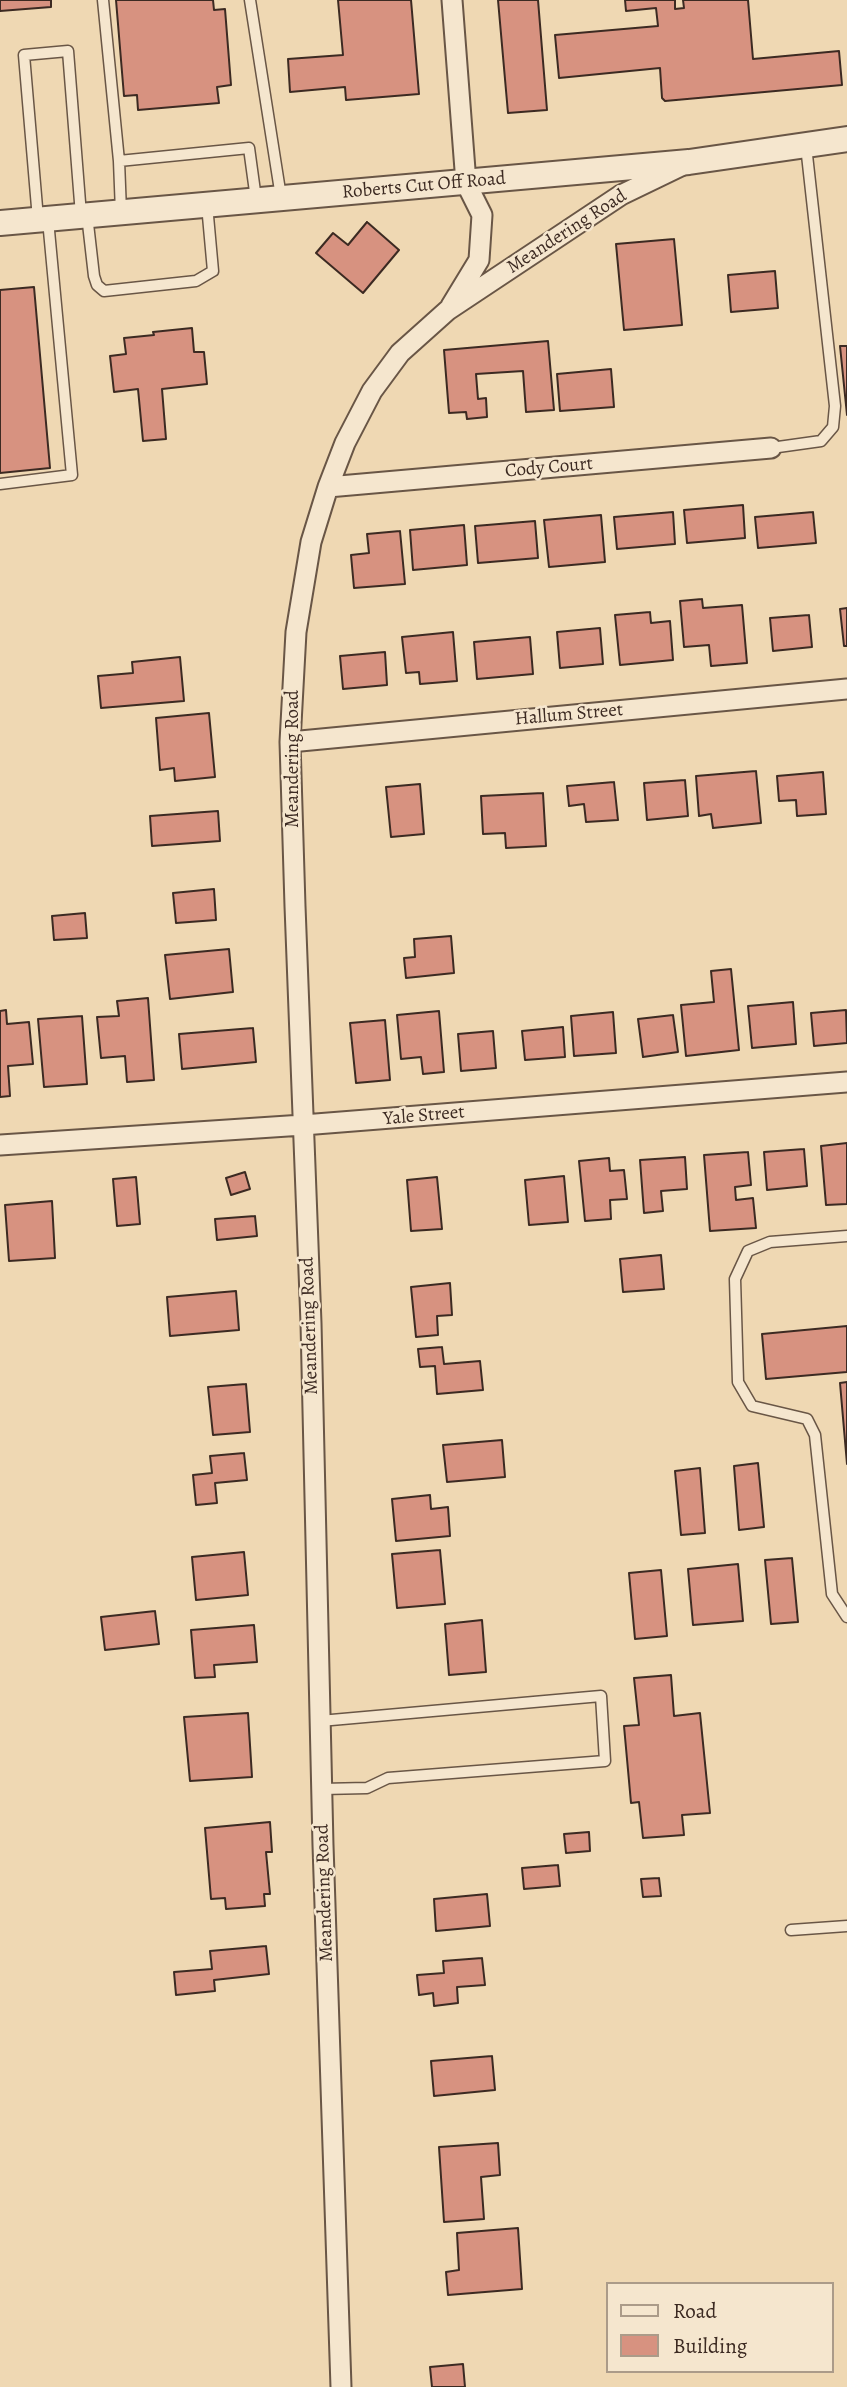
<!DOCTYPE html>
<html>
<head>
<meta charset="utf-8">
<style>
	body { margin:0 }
	#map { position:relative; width:847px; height:2387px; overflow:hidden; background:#efd8b3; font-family:Alegreya,serif }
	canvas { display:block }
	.legend { position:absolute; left:606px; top:2282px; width:228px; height:91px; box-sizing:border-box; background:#f5e6ce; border:2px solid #ab9b89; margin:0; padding:9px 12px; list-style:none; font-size:21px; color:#3c2a22 }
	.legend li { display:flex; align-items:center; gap:14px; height:35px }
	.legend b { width:35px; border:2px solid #ab9b89 }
</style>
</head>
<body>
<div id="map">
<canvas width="847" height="2387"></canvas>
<ul class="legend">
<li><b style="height:9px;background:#f5e6ce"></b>Road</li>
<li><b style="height:19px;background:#d79280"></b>Building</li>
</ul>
</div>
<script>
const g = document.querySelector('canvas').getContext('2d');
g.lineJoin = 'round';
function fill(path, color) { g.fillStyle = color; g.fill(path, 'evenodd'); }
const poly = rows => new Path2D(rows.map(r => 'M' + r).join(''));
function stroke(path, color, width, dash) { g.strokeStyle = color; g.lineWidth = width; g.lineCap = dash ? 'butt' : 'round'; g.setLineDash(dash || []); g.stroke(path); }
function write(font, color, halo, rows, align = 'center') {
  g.font = font + ' Alegreya,serif'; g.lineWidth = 5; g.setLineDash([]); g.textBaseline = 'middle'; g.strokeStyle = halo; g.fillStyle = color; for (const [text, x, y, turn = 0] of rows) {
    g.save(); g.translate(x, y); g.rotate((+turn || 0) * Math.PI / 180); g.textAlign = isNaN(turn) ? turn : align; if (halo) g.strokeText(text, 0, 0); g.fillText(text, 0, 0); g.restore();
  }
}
const building = poly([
	[0,0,51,0,51,7,0,11,0,0],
	[116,0,213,0,214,10,225,9,231,85,217,87,219,103,138,110,137,95,124,96,116,0],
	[338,0,411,0,419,94,346,100,345,87,290,92,288,59,343,55,338,0],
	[498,0,538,0,547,110,508,113,498,0],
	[625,0,675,0,675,9,684,8,683,0,748,0,753,59,839,51,842,85,665,101,662,98,660,68,559,78,555,35,658,26,656,8,626,11,625,0],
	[367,222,399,250,363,293,316,253,333,233,348,245,367,222],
	[674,239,682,325,624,330,616,244,674,239],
	[775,271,778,308,731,312,728,275,775,271],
	[34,287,50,468,0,473,0,290,34,287],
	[192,328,194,352,204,352,207,384,162,389,166,439,143,441,138,389,114,392,110,356,126,354,124,338,154,335,153,332,192,328],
	[548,341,554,410,526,412,523,371,476,374,478,399,486,398,487,417,467,419,466,412,449,413,444,350,548,341],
	[840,346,847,346,847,415,840,346],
	[611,369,614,407,560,411,557,374,611,369],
	[743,505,745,538,687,543,684,510,743,505],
	[673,512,675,544,617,549,614,517,673,512],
	[813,512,816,543,758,548,755,517,813,512],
	[601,515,605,562,549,567,544,520,601,515],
	[535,521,538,558,478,563,475,526,535,521],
	[464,525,467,565,413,570,410,530,464,525],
	[400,531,405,584,354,588,351,555,369,553,367,534,400,531],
	[702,599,703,608,742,605,747,663,711,666,709,645,684,647,680,601,702,599],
	[847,608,847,646,844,646,840,609,847,608],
	[650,612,651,623,670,621,673,660,620,665,615,615,650,612],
	[809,615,812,647,773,651,770,618,809,615],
	[600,628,603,664,560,668,557,632,600,628],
	[453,632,457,681,420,684,419,672,406,673,402,637,453,632],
	[530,637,533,674,477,679,474,642,530,637],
	[385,652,387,685,343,689,340,656,385,652],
	[180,657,184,701,101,708,98,676,133,673,132,662,180,657],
	[209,713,215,777,175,781,174,768,160,770,156,718,209,713],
	[756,771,761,823,713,828,711,814,699,816,696,776,756,771],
	[823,772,826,814,797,816,796,800,779,801,777,776,823,772],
	[685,780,688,816,647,820,644,783,685,780],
	[614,782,618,820,586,822,584,804,569,806,567,786,614,782],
	[420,784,424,834,391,837,386,787,420,784],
	[543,793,546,846,506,848,505,833,483,834,481,796,543,793],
	[218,811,220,841,152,846,150,816,218,811],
	[214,889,216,920,176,923,173,893,214,889],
	[85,913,87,938,54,940,52,916,85,913],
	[451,936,454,973,406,978,404,958,415,957,414,939,451,936],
	[229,949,233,992,170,999,165,955,229,949],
	[731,969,739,1050,686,1056,681,1005,714,1002,711,971,731,969],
	[148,998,154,1080,127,1082,125,1056,101,1058,97,1017,119,1016,117,1001,148,998],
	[793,1002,796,1044,752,1048,748,1006,793,1002],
	[6,1010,7,1024,29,1022,33,1064,8,1066,10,1096,0,1097,0,1011,6,1010],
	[846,1010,847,1043,814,1046,811,1013,846,1010],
	[439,1011,444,1072,423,1074,421,1057,401,1059,397,1015,439,1011],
	[613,1012,616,1053,574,1056,571,1016,613,1012],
	[673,1015,678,1052,643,1057,638,1019,673,1015],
	[82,1016,87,1084,44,1087,38,1019,82,1016],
	[385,1020,390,1080,356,1083,350,1023,385,1020],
	[563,1027,565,1057,525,1060,522,1031,563,1027],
	[253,1028,256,1062,182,1069,179,1034,253,1028],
	[493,1031,496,1068,461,1071,458,1034,493,1031],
	[847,1143,847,1204,826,1205,821,1146,847,1143],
	[804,1149,807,1186,767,1190,764,1152,804,1149],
	[748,1152,751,1185,735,1187,736,1200,753,1198,756,1228,710,1231,704,1155,748,1152],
	[685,1157,687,1189,661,1191,663,1211,644,1213,640,1160,685,1157],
	[609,1158,610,1171,624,1170,627,1199,610,1200,611,1219,585,1221,579,1161,609,1158],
	[245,1172,250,1189,231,1195,226,1178,245,1172],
	[564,1176,568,1222,529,1225,525,1180,564,1176],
	[136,1177,140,1224,117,1226,113,1179,136,1177],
	[437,1177,442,1229,411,1231,407,1180,437,1177],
	[52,1201,55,1258,9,1261,5,1205,52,1201],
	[255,1216,257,1236,217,1240,215,1219,255,1216],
	[661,1255,664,1289,623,1292,620,1259,661,1255],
	[450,1283,452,1315,437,1316,438,1335,416,1337,411,1287,450,1283],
	[236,1291,239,1330,170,1336,167,1297,236,1291],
	[847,1326,847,1372,766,1379,762,1334,847,1326],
	[442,1347,444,1364,480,1361,483,1390,437,1394,435,1366,420,1367,418,1349,442,1347],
	[847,1382,847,1464,840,1383,847,1382],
	[246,1384,250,1432,213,1435,208,1387,246,1384],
	[502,1440,505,1477,447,1482,443,1445,502,1440],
	[244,1453,247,1480,215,1483,217,1503,196,1505,193,1475,212,1473,210,1456,244,1453],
	[758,1463,764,1527,739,1530,734,1466,758,1463],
	[700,1468,705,1533,681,1535,675,1471,700,1468],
	[430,1495,431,1509,448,1507,450,1536,396,1541,392,1499,430,1495],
	[440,1550,445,1604,397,1608,392,1554,440,1550],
	[244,1552,248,1595,196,1600,192,1557,244,1552],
	[792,1558,798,1622,771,1624,765,1560,792,1558],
	[738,1564,743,1621,693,1625,688,1569,738,1564],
	[661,1570,667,1636,635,1639,629,1573,661,1570],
	[155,1611,159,1644,105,1650,101,1617,155,1611],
	[482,1620,486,1672,449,1675,445,1624,482,1620],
	[254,1625,257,1662,214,1665,215,1677,195,1678,191,1630,254,1625],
	[671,1675,674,1716,700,1713,710,1813,682,1815,684,1835,643,1838,639,1802,631,1803,624,1726,639,1725,634,1678,671,1675],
	[248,1713,252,1777,190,1781,184,1717,248,1713],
	[270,1822,272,1852,266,1852,270,1894,264,1894,265,1906,226,1909,225,1898,211,1899,205,1828,270,1822],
	[589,1832,590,1851,566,1853,564,1834,589,1832],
	[558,1865,560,1886,524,1889,522,1868,558,1865],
	[659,1878,661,1896,643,1897,641,1879,659,1878],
	[487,1894,490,1926,436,1931,434,1899,487,1894],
	[266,1946,269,1974,214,1980,215,1991,176,1995,174,1972,212,1969,210,1951,266,1946],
	[482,1958,485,1985,457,1987,458,2003,434,2006,433,1993,419,1995,417,1975,444,1973,443,1961,482,1958],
	[492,2056,495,2090,434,2096,431,2061,492,2056],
	[498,2143,500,2175,481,2177,484,2219,444,2222,439,2147,498,2143],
	[518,2228,522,2289,448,2295,446,2272,459,2270,457,2233,518,2228],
	[463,2364,465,2387,432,2387,430,2367,463,2364]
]);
const service = poly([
	[103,0,119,161,121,212],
	[250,0,281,197],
	[119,161,249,148,256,199],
	[87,215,94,276,97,285,104,291,196,281,213,271,207,205],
	[38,219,24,55,68,51,81,215],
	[771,448,821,441,833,427,835,406,806,146],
	[0,484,72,475,48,220],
	[847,1236,770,1242,748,1251,735,1279,738,1382,752,1406,807,1419,815,1435,832,1594,847,1617],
	[320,1721,601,1696,605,1761,388,1778,367,1788,322,1789],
	[791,1930,847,1926]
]);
const minor = poly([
	[451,306,479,260,482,215,466,183,452,0],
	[328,487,771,448],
	[290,742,847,689],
	[0,1145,303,1125,847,1082],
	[341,2387,323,1845,311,1323,295,906,290,742,296,632,311,542,328,487,345,443,372,391,400,353,448,310,621,195,681,166]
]);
const tertiary = poly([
	[0,223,689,162,847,139]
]);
const streetNames = [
	["Roberts Cut Off Road",424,186,-5],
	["Meandering Road",567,232,-33],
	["Cody Court",549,468,-5],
	["Hallum Street",569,715,-5],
	["Meandering Road",293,759,-90],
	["Yale Street",424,1116,-5],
	["Meandering Road",310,1326,-92],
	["Meandering Road",325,1893,-92]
];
fill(building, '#d79280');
stroke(building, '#3c2a22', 2);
stroke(service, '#695646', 13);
stroke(minor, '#695646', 23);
stroke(tertiary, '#695646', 28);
stroke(service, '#f5e6ce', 10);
stroke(minor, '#f5e6ce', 19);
stroke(tertiary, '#f5e6ce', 24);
write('19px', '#3c2a22', '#f5e6ce', streetNames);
</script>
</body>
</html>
